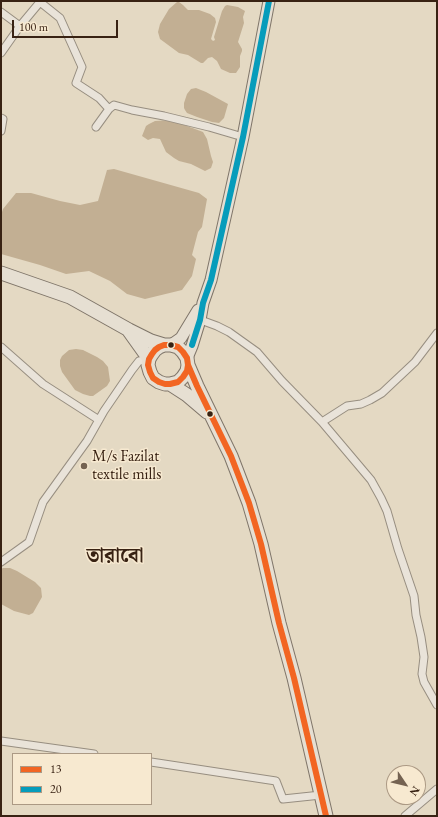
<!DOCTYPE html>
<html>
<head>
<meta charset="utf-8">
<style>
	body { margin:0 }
	#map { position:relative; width:438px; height:817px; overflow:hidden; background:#e4d9c3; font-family:"EB Garamond",serif }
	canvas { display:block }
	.frame { position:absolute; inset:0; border:2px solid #382213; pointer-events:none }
	.legend { position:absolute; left:12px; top:753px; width:140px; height:52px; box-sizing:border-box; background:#f7e9d0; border:1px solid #ab9984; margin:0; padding:5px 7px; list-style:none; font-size:12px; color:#382213 }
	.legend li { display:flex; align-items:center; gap:8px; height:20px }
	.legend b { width:20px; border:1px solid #ab9984 }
	.north { position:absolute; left:386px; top:765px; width:40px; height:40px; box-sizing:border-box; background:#f7e9d0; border:1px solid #ab9984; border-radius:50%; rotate:125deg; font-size:11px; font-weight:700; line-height:16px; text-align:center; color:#382213 }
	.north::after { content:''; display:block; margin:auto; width:14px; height:18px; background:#746251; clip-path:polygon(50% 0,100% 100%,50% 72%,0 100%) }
	.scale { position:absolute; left:12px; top:20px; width:106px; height:18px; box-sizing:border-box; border:2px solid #382213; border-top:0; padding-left:5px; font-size:12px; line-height:14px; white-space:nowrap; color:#382213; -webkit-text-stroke:3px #f7e9d0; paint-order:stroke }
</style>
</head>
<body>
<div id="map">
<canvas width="438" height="817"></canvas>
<div class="frame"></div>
<ul class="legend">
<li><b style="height:5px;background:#f26522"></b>13</li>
<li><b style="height:5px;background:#069cbb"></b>20</li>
</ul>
<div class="north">N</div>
<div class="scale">100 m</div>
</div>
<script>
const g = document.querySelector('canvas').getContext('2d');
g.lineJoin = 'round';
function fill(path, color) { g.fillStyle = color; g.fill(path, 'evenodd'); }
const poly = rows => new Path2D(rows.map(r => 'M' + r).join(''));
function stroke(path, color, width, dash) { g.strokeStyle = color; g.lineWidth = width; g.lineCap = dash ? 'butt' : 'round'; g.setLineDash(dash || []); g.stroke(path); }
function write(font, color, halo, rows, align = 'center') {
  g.font = font + ' "EB Garamond","Noto Serif Bengali",serif'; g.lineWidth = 3; g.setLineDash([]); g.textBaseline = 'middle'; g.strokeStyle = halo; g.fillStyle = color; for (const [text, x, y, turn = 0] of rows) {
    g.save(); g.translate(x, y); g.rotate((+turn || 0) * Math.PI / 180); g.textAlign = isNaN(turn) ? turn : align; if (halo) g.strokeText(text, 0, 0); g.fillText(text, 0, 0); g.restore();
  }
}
const water = poly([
	[177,2,179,2,183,5,188,10,199,10,210,14,215,18,216,22,211,39,213,41,215,40,214,37,222,11,225,6,227,5,238,7,245,11,243,17,244,23,238,42,242,49,242,51,240,56,240,67,236,73,230,73,221,69,217,61,212,57,208,58,203,63,201,63,188,55,179,53,160,39,158,32,160,24,169,9],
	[196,88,206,92,228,104,224,118,219,123,212,122,197,117,187,113,185,110,184,108,184,103,187,94,191,89],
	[171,120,203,132,207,139,211,156,213,162,211,168,205,171,191,164,179,161,174,158,166,152,160,139,153,138,148,140,142,136,146,126,149,124,155,121],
	[114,169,199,193,207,199,202,227,198,232,192,255,196,259,192,276,182,290,145,299,127,294,110,281,89,271,66,274,40,265,1,254,1,215,3,209,16,193,31,193,60,201,80,205,98,201,107,170],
	[76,349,83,350,97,357,103,361,108,367,110,381,107,386,93,396,90,396,83,394,75,390,62,372,60,366,60,360,62,356,69,350],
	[3,568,10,568,17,571,35,582,41,588,42,597,33,613,29,615,14,611,1,604,1,569]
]);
const street = poly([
	[1,12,20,26],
	[1,53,20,26,40,2,60,18,82,67,76,83,99,98,109,109],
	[1,118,3,119,1,131],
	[96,127,109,109,114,105,132,110,164,116,209,127,243,137],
	[198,319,217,326,229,332,257,352,282,381,322,422,371,480,381,498,387,511,398,549,414,596,416,615,421,637,424,657,422,674,424,682,437,705],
	[1,347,43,384,99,420],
	[322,422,347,406,361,404,370,400,382,393,415,362,437,333],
	[1,562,29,542,43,502,87,441,104,411,132,370,139,361,149,359],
	[1,741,94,754],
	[151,762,276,781,283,799,321,795],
	[405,816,437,789]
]);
const primary = poly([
	[171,345,181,338,198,310],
	[187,358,192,346,200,320,203,303,211,280,243,137,269,1]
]);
const highway = poly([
	[1,273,70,297,129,330,151,341,164,345],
	[129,331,149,359],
	[188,365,187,371,183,377,178,382,170,384,165,384,159,382,153,378,150,372,148,365,149,359,152,354,155,350,159,347,164,345,171,345,178,347,183,352,187,358,188,365,197,386,231,456,249,503,261,544,279,623,294,678,326,816],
	[170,384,187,395,207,412]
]);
const bus1 = poly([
	[188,365,187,371,183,377,178,382,170,384,165,384,159,382,153,378,150,372,148,365,149,359,152,354,155,350,159,347,164,345,171,345,178,347,183,352,187,358,188,365,197,386,231,456,249,503,261,544,279,623,294,678,326,816]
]);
const bus2 = poly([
	[192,345,200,320,203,303,211,280,243,137,269,1]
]);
const markers = [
	[171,345,3.5,"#382213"],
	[210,414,3.5,"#382213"],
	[84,466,4,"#746251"]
];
const poiNames = [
	["M/s Fazilat",92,457],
	["textile mills",92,475]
];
const districtNames = [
	["তারাবো",115,557]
];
fill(water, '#c2af93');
stroke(street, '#978e80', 9);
stroke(primary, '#7f7569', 13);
stroke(highway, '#7f7569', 15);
stroke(street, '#e9e3d9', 7);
stroke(primary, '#e6dfd2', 11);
stroke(highway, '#e6dfd2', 13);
stroke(bus1, '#f26522', 6);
stroke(bus2, '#069cbb', 6);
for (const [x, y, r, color] of markers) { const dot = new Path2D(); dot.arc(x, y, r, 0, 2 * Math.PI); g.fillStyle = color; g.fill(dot); stroke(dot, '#f7e9d0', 1.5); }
write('16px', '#382213', '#f7e9d0', poiNames, 'left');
write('bold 20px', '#382213', '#f7e9d0', districtNames);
</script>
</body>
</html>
